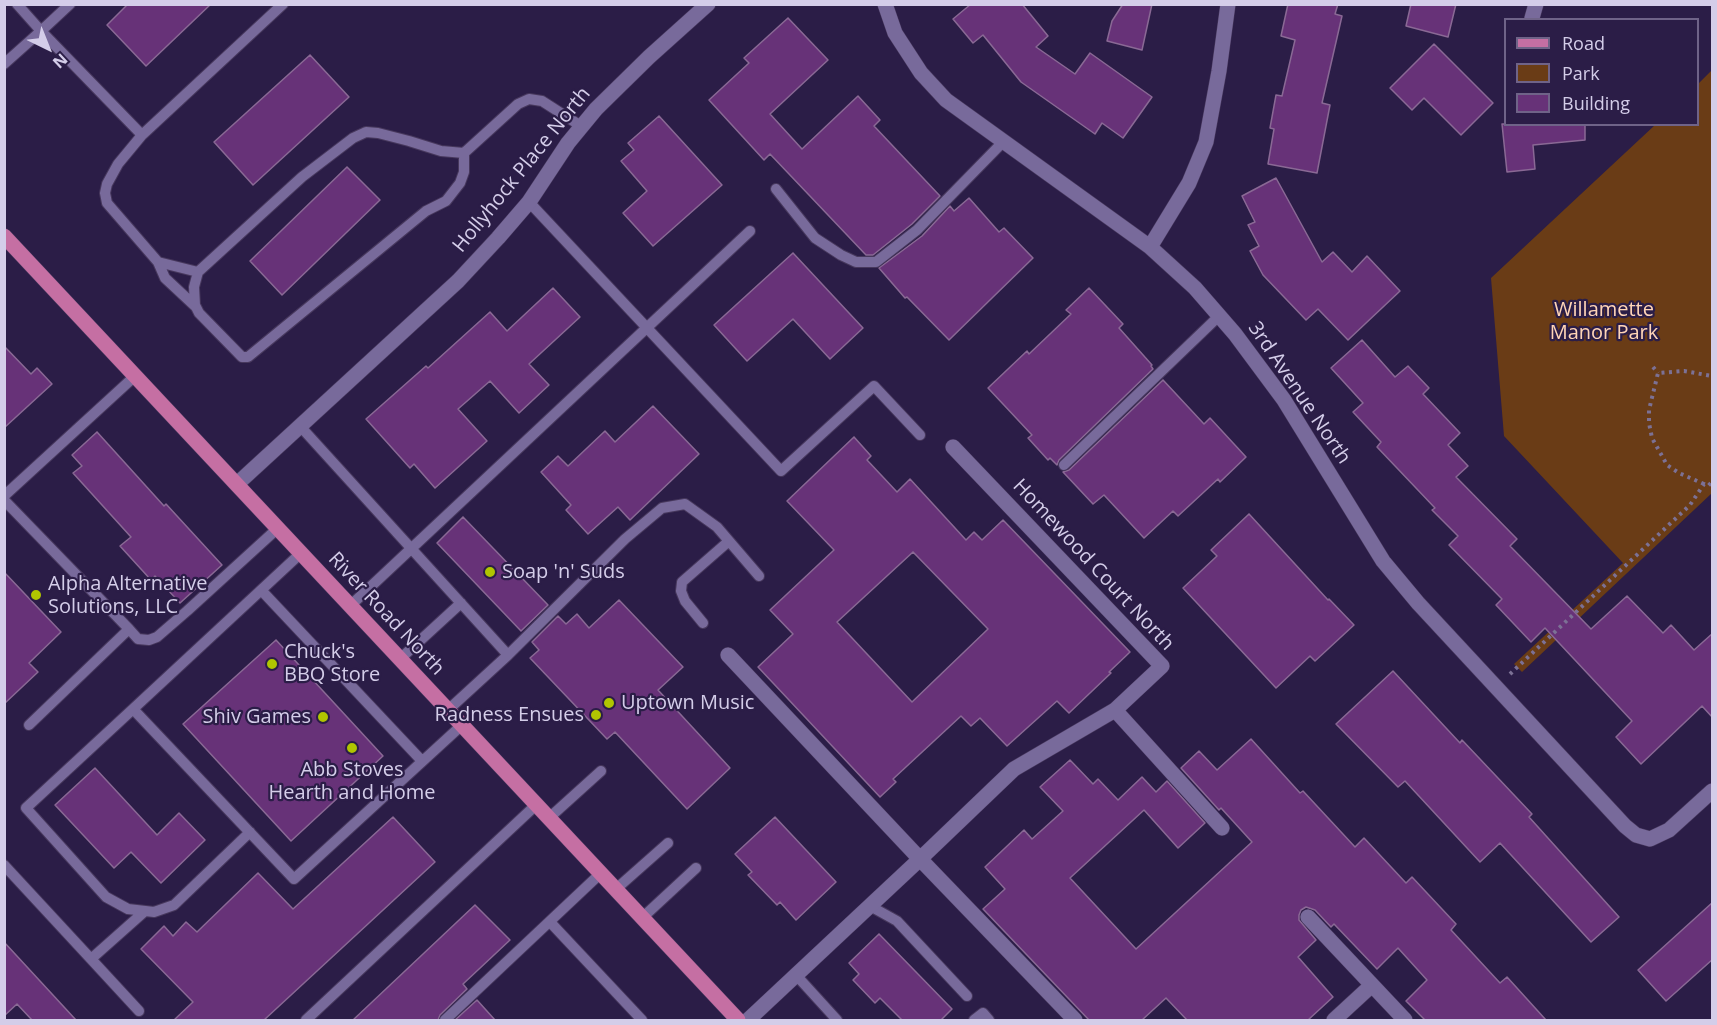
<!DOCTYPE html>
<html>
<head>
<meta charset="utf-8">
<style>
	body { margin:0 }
	#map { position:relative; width:1717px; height:1025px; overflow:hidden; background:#2b1d47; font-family:"Open Sans",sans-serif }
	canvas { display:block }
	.frame { position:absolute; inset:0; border:6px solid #d4cde9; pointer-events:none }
	.legend { position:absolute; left:1504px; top:18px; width:195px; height:108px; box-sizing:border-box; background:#2b1d47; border:2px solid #6f6388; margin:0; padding:8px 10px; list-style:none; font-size:18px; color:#d4cde9 }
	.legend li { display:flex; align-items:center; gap:12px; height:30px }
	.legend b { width:30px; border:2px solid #6f6388 }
	.north { position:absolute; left:18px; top:18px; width:60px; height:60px; -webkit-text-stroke:4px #2b1d47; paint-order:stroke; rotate:137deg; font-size:16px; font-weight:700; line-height:24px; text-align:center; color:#d4cde9 }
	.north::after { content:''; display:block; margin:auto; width:21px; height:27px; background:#d4cde9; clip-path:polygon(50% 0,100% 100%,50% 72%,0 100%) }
</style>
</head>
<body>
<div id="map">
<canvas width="1717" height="1025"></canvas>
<div class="frame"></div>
<ul class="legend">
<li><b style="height:8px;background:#c56fa3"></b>Road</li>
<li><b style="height:16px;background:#6a3c16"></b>Park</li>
<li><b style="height:16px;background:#673278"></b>Building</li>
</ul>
<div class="north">N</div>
</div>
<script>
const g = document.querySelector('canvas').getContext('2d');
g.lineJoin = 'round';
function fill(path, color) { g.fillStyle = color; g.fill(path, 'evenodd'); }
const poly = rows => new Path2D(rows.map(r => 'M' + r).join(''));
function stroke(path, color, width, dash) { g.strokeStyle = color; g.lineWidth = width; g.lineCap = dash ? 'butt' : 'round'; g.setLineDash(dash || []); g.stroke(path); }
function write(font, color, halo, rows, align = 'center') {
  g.font = font + ' "Open Sans",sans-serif'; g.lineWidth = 4.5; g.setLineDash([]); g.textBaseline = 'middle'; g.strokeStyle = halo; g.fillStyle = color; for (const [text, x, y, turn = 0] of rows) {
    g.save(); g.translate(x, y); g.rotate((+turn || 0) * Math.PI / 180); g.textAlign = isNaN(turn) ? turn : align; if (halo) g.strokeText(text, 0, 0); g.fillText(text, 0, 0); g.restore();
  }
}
const green = poly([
	[1712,70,1712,493,1522,672,1514,664,1623,563,1504,436,1491,278,1655,125,1698,124,1698,84]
]);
const building = poly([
	[128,4,211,4,146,66,107,25,128,4],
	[971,4,1022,4,1048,36,1036,47,1075,74,1090,53,1152,97,1123,138,1102,123,1095,134,1021,82,983,35,973,43,953,19,971,4],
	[1123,4,1152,4,1142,50,1107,41,1112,21,1123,4],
	[1288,4,1338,4,1335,14,1342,16,1322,103,1330,105,1317,173,1268,164,1274,129,1270,128,1276,95,1282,96,1295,40,1281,36,1288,4],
	[1411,4,1456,4,1448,37,1406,26,1411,4],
	[788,18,828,60,770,114,802,149,858,96,880,120,874,126,940,196,912,224,873,255,866,255,770,154,764,160,709,100,749,63,744,58,788,18],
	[1434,44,1493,103,1461,135,1424,98,1412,110,1390,88,1434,44],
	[310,55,349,97,253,185,214,142,310,55],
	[659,116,722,185,653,246,623,213,647,191,621,161,634,150,628,143,659,116],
	[1502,124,1585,124,1585,140,1533,145,1535,169,1507,172,1502,124],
	[347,167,380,200,282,295,250,261,347,167],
	[1276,178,1322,262,1333,252,1352,272,1367,256,1400,291,1348,340,1318,309,1306,320,1263,275,1250,251,1259,246,1248,225,1255,222,1242,196,1276,178],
	[969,198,999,232,1004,228,1033,258,949,340,907,297,905,298,879,268,922,236,950,206,954,211,969,198],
	[793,253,863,328,830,359,793,319,747,361,714,325,793,253],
	[553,288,580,317,529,364,549,385,519,413,490,381,458,409,487,441,435,488,414,464,410,468,366,419,426,366,428,368,490,312,507,331,553,288],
	[1089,288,1123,324,1119,328,1152,365,1151,366,1153,369,1059,460,1057,465,1050,458,1048,460,1028,438,1032,435,988,388,1027,351,1029,354,1071,314,1066,310,1089,288],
	[1362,340,1395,377,1408,366,1429,388,1423,394,1460,433,1448,445,1468,466,1456,477,1517,539,1510,546,1591,629,1627,596,1663,633,1671,625,1694,650,1713,633,1713,718,1702,706,1641,764,1616,737,1632,721,1545,628,1531,642,1496,605,1502,599,1449,545,1458,536,1432,510,1435,508,1377,447,1381,442,1353,412,1363,403,1331,368,1362,340],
	[4,346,31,374,37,368,52,384,4,428,4,346],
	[1163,380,1204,424,1210,418,1246,457,1220,482,1218,479,1178,516,1173,511,1144,538,1104,495,1093,504,1063,472,1069,470,1163,380],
	[653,406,699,454,630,520,618,507,588,534,566,510,571,505,541,472,558,456,568,466,605,431,615,442,653,406],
	[97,432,164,506,166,504,222,565,180,603,155,576,151,580,120,546,131,537,73,473,82,466,72,455,97,432],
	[854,437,871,456,867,460,897,492,910,479,966,540,974,532,982,540,1003,520,1130,652,1109,672,1111,673,1069,713,1057,701,1007,746,980,718,971,726,961,716,893,779,896,782,880,797,758,667,793,634,770,610,834,550,787,501,854,437],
	[913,552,988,629,912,702,837,622,913,552],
	[1249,514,1328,600,1329,599,1354,625,1315,661,1310,656,1276,688,1183,588,1217,556,1211,550,1249,514],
	[463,517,548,605,521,631,437,543,463,517],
	[4,572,61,632,29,663,38,672,4,704,4,572],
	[619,600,683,667,658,690,730,768,687,809,615,732,607,739,530,658,539,650,532,642,558,616,566,624,577,614,589,628,619,600],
	[276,640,383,756,291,841,183,724,276,640],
	[1393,671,1460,743,1462,740,1532,814,1529,817,1619,917,1591,942,1500,843,1480,862,1405,781,1398,787,1336,724,1393,671],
	[1251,739,1300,793,1303,791,1355,847,1364,838,1406,883,1412,877,1456,924,1451,930,1500,983,1507,977,1546,1020,1425,1020,1406,1001,1427,980,1398,948,1377,969,1334,924,1331,927,1315,910,1306,907,1301,910,1299,915,1299,920,1316,940,1298,957,1333,997,1308,1020,1187,1020,1166,998,1142,1020,1089,1020,983,909,1005,889,985,867,1024,830,1032,839,1063,811,1040,787,1070,760,1093,784,1098,779,1118,800,1142,777,1156,792,1167,781,1205,823,1178,848,1144,810,1070,878,1136,949,1252,842,1221,808,1219,810,1181,768,1199,751,1217,770,1251,739],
	[95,768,157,835,179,813,205,840,161,883,131,852,114,868,55,805,95,768],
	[393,817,435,862,264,1020,174,1020,193,1002,141,949,164,926,173,936,186,922,197,932,258,873,293,909,393,817],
	[775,817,836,882,796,920,780,902,777,905,748,875,752,872,735,854,775,817],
	[1713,902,1713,959,1666,1001,1638,970,1713,902],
	[475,905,510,940,463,984,467,989,440,1015,438,1020,353,1020,475,905],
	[879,934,952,1009,941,1020,902,1020,880,998,875,1003,853,980,859,974,849,963,879,934],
	[4,942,76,1020,32,1020,17,1004,4,1016,4,942],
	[477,1000,495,1020,455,1020,477,1000]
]);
const path = poly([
	[1653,367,1658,373],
	[1704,484,1679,473,1667,465,1652,438,1649,423,1649,410,1658,373,1684,371,1712,376],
	[1510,674,1690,505,1704,484,1708,486,1712,482]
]);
const service = poly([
	[70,4,41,31,142,135],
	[4,64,41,31,17,4],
	[464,153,464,172,460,183,446,201,426,211,248,357,242,357,199,313,195,305,194,287,198,272,302,177,353,138,366,132,378,133,409,141,441,151,464,153,518,104,529,99,542,101,581,126],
	[776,189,815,238,841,255,856,262,876,262,917,230,1004,141],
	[529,202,781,471,874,386,920,435],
	[158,262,198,272],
	[195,306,165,278,158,262,107,203,105,193,107,184,118,164,142,135,283,4],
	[300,426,508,655,448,710],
	[1064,465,1219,316],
	[4,496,135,376],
	[4,500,129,629,138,639,149,640,157,637,187,611,278,528],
	[301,553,133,709,294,879,462,725],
	[262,591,422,761],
	[350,606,750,231],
	[703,623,685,601,681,591,682,582,729,541],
	[508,655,625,539,662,508,685,504,717,527,759,576],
	[400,659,461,603],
	[133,709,26,808,106,897,128,909,154,912,174,905,250,832],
	[29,725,129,629],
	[549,818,601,771],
	[4,865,91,959,145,911],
	[616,889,668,843],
	[870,906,897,921,967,996],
	[642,918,696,868],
	[550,922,642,1020],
	[91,959,139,1011],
	[796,975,837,1020],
	[306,1020,536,805],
	[445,1020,601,873],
	[974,1020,983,1013,989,1020]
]);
const minor = poly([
	[885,4,895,33,921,73,946,100,1150,247,1195,288,1235,334,1284,400,1383,561,1418,603,1625,826,1636,835,1650,839,1669,830,1712,791],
	[1532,18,1536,4],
	[1150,247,1189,183,1206,142,1219,71,1228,4],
	[237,484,458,281,498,238,529,202,568,143,596,109,649,57,708,4],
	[728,655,920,859,1075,1020],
	[1115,710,1222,828],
	[1308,917,1405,1020],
	[748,1020,920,859,1014,769,1115,710,1162,666,953,447],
	[1334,1020,1372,985]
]);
const primary = poly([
	[4,236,738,1020]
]);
const markers = [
	[490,572,6,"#b0c501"],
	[36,595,6,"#b0c501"],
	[272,664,6,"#b0c501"],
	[609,703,6,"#b0c501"],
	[596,715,6,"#b0c501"],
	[323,717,6,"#b0c501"],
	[352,748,6,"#b0c501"]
];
const streetNames = [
	["Hollyhock Place North",522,170,-51],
	["3rd Avenue North",1299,393,56],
	["Homewood Court North",1093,565,47],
	["River Road North",386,614,47]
];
const parkNames = [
	["Willamette",1604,310],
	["Manor Park",1604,333]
];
const poiNames = [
	["Soap 'n' Suds",502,572],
	["Alpha Alternative",48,584],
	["Solutions, LLC",48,607],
	["Chuck's",284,652],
	["BBQ Store",284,675],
	["Uptown Music",621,703],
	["Radness Ensues",584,715,"right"],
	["Shiv Games",311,717,"right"],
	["Abb Stoves",352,770,"center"],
	["Hearth and Home",352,793,"center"]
];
fill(green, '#6a3c16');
fill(building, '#673278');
stroke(building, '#8a6995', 1.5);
stroke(service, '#47385d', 12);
stroke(minor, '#47385d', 16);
stroke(primary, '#47385d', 16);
stroke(path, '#7c7195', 4, [3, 4.5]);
stroke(service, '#786a9b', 10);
stroke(minor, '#786a9b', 15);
stroke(primary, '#c56fa3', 15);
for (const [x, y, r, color] of markers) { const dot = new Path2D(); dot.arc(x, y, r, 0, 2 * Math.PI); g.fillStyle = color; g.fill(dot); stroke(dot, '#2b1d47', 2); }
write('20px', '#d4cde9', '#2b1d47', streetNames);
write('20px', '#ffd5b7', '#2b1d47', parkNames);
write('20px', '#d4cde9', '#2b1d47', poiNames, 'left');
</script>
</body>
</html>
